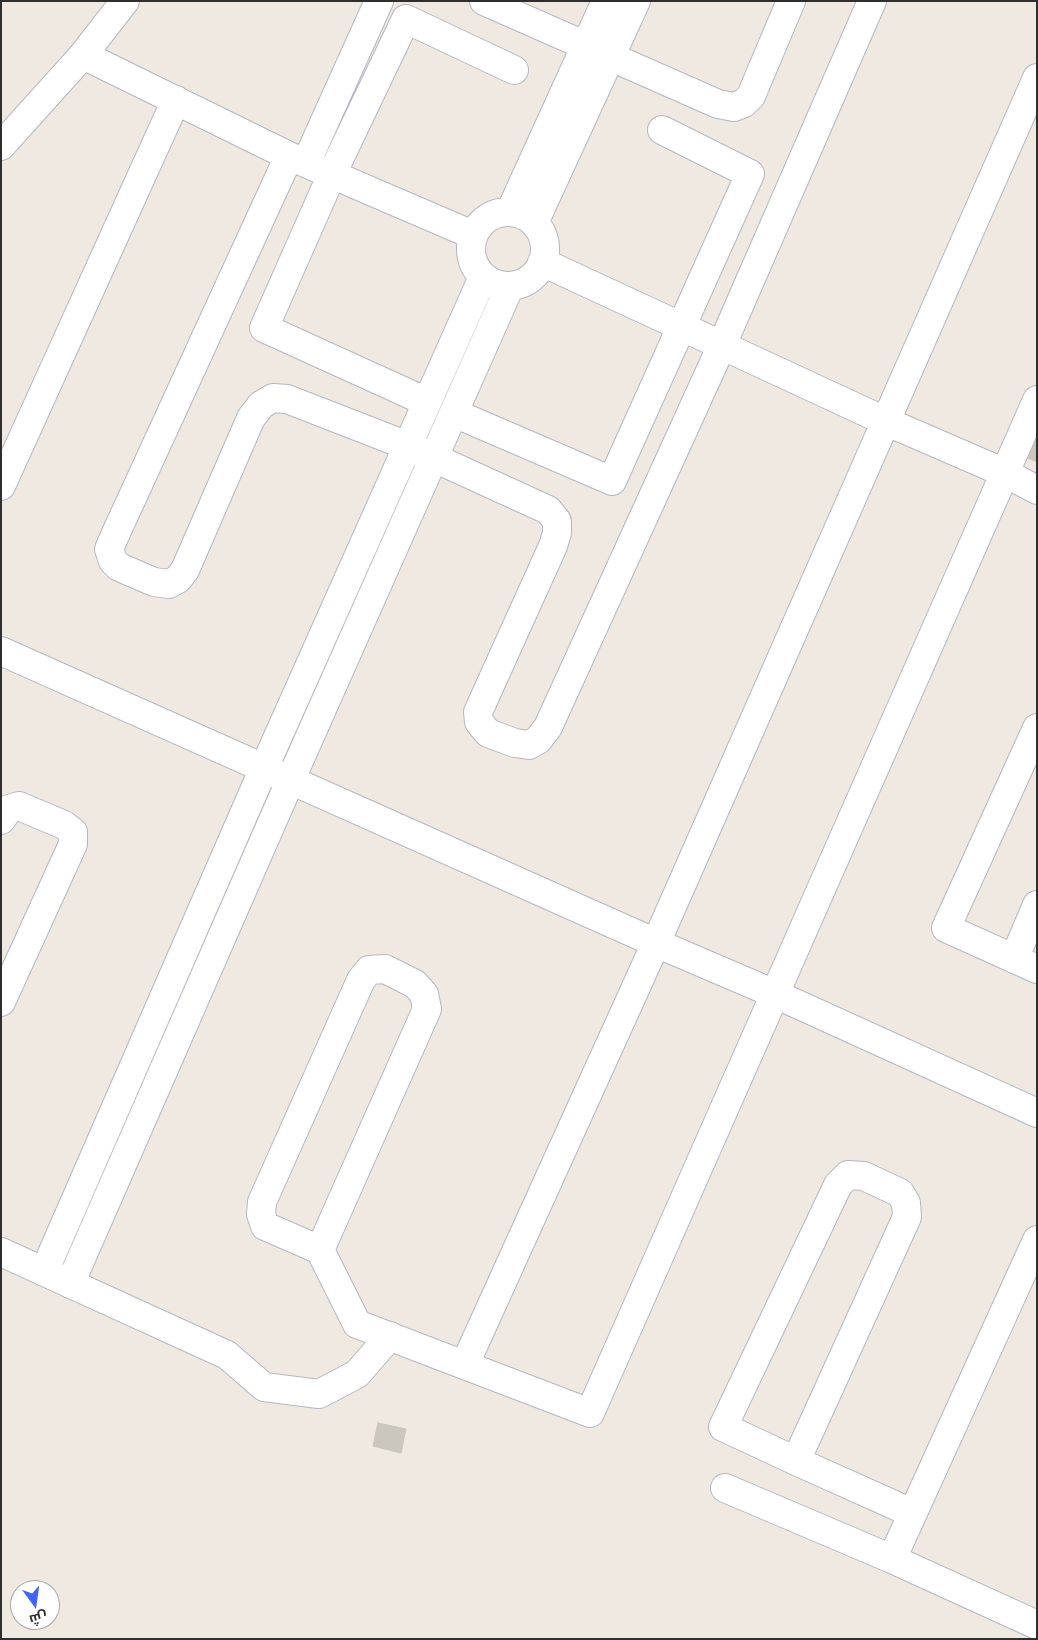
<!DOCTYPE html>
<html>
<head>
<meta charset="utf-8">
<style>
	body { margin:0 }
	#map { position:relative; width:1038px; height:1640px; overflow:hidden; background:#efe9e1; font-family:Barlow,Cairo,sans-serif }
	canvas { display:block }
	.frame { position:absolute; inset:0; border:2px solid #2e2e2e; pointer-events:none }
	.north { position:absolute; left:10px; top:1580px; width:50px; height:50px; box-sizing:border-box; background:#fff; border:1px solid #ababab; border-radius:50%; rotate:166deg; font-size:14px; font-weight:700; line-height:20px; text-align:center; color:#2e2e2e }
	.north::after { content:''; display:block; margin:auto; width:18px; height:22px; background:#4264fb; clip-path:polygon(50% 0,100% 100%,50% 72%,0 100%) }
</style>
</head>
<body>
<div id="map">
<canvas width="1038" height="1640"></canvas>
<div class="frame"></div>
<div class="north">ش</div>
</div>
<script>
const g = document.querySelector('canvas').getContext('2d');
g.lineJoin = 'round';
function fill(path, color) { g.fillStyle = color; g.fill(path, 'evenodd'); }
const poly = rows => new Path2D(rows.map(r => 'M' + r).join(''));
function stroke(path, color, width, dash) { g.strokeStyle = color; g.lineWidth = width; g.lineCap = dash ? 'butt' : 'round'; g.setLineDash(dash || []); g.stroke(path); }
const building = poly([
	[1037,425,1037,462,1023,456,1037,425],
	[378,1423,406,1429,401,1453,373,1446,378,1423]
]);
const minor = poly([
	[484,1,718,104,734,107,744,103,751,96,791,1],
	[83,55,289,156,473,235],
	[1,146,83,55,125,1],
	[289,156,116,533,109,549,113,561,119,567,154,582,169,584,178,579,185,570,251,418,261,405,273,398,287,399,408,446,548,510,557,521,557,533,553,546,478,712,479,722,488,733,515,743,529,745,538,740,548,727,722,345,872,1],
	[306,163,379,1],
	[510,212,606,1],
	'471 249a37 37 0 1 1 74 0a37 37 0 1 1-74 0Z',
	[534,223,636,1],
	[542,262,885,421,1005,473,1037,490],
	[427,402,264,328,332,174,406,19,514,70],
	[454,413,612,481,750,174,662,130],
	[1,486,176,100],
	[1,651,656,943,775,994,1037,1113],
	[1037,728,946,928,1037,969],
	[1,820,9,809,19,806,64,825,73,832,73,844,1,1002],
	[1014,959,1037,905],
	[1037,1240,892,1559,1037,1625],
	[320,1250,427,1009,424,994,415,984,385,969,369,970,361,980,262,1202,261,1214,265,1226,320,1250,357,1324,590,1413,1037,400],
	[1,1252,227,1355,264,1387,319,1394,357,1374,390,1336],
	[44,1272,264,768,483,277],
	[70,1284,291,779,510,286],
	[465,1364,656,943,1037,78],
	[796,1461,907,1217,906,1203,900,1193,864,1176,848,1175,838,1185,723,1427,796,1461,912,1513],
	[725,1488,892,1559]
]);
fill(building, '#cbc7bf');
stroke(building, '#cbc5ba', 1);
stroke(minor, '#b4b7c1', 30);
stroke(minor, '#fff', 28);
</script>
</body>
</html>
